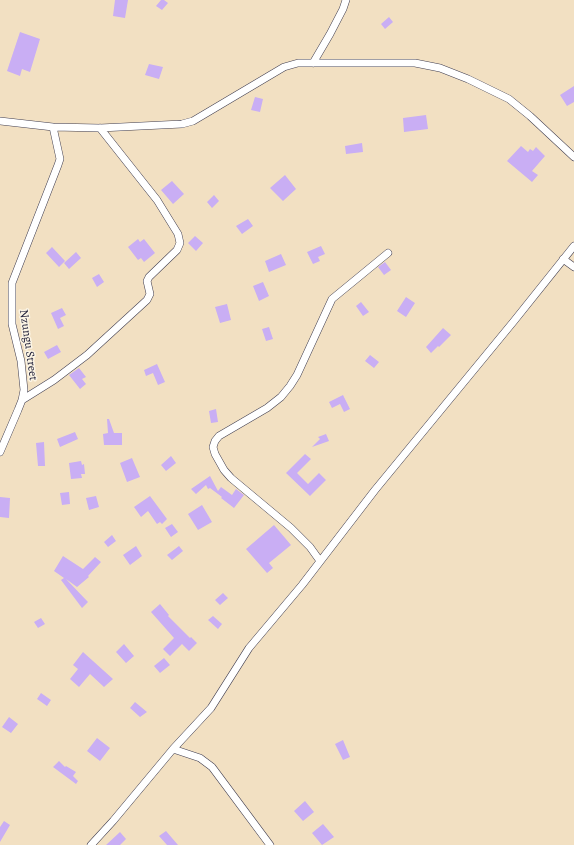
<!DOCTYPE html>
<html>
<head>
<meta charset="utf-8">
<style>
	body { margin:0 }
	canvas { display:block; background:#f2e0c2 }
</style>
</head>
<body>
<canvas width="574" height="845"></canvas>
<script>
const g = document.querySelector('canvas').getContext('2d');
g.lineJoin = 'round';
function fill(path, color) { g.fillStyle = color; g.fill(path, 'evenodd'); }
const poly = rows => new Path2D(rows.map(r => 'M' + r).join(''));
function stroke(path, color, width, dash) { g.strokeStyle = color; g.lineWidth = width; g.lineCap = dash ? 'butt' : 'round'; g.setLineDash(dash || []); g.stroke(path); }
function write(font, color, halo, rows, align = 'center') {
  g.font = font + ' Alegreya,serif'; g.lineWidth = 3; g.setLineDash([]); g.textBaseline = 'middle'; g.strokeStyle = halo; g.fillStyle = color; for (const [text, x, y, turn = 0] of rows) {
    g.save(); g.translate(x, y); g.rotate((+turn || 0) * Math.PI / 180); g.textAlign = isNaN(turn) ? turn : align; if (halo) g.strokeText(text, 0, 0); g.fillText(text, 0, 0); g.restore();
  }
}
const building = poly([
	[115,0,128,0,125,18,113,16],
	[161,0,164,0,168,3,162,10,156,6],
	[389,17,393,22,385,29,381,24],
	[20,32,40,39,30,72,22,69,20,76,7,71],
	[149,64,163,67,159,79,145,75],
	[574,86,574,102,567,106,560,95],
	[255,97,263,99,260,112,251,110],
	[426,115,428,129,404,132,403,118],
	[362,143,363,152,346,154,345,146],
	[521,146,528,152,530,149,533,151,536,147,545,156,532,171,538,175,532,182,507,161],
	[285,175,296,189,283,201,270,188],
	[172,181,184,194,173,204,161,190],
	[214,195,219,201,212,208,207,202],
	[248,219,253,226,242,234,236,226],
	[195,236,203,243,196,251,188,243],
	[138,239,140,242,144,239,155,253,144,262,141,258,138,260,128,247],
	[321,246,325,254,318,257,320,261,313,264,307,252],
	[52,247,65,261,59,267,46,253],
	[76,252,81,258,69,269,64,263],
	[281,254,286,265,269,272,265,261],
	[385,262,391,270,384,275,378,267],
	[99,274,104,282,97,287,92,278],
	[263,282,269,296,259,301,253,286],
	[406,297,415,303,406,317,397,311],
	[361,302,369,312,363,316,356,306],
	[227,304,231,320,220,323,215,307],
	[62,308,66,315,60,318,64,326,58,329,51,313],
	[269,327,273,339,266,341,262,329],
	[443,328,451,335,439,347,438,346,431,353,426,347],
	[57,345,61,352,48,359,44,352],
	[370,355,379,362,374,368,365,361],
	[157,364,165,382,158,385,153,373,146,376,144,370],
	[79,368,86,377,82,379,86,384,80,389,69,375],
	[343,395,350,409,344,412,340,404,332,408,329,402],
	[216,409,218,422,211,423,209,411],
	[107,419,109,419,114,433,122,433,122,445,104,445,103,434,108,433],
	[75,432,78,439,60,447,57,439],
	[326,434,329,441,312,447,320,439,318,437],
	[44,442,45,466,38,466,36,443],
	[305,454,311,459,297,473,308,484,319,473,326,480,310,496,286,473],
	[171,456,176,463,166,471,161,465],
	[132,458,140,477,127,482,120,463],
	[81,461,82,465,84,464,85,474,81,474,82,478,71,479,69,463],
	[210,476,218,491,221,487,232,495,236,489,244,495,234,508,221,498,222,497,210,488,208,489,206,485,196,494,191,489],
	[69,492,70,504,62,505,60,493],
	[96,496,99,507,89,510,86,498],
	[150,496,167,519,162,524,160,522,157,524,148,511,141,517,134,507],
	[0,497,10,498,9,518,0,517],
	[202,505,212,522,198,530,188,514],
	[172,524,178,532,171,537,165,528],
	[274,525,291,545,269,563,273,568,267,573,246,549],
	[112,535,116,541,108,547,104,542],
	[136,546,142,556,130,565,123,555],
	[179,546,183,551,172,560,167,555],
	[63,556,83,569,95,557,101,562,88,576,89,577,77,587,66,579,88,602,82,608,61,580,64,578,54,571],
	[223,593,228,598,220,605,215,600],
	[160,604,169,615,168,616,190,638,191,637,197,643,189,651,182,644,170,656,163,649,174,638,151,612],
	[213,616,222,624,218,629,208,620],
	[41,618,45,624,38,628,34,622],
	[124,644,134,656,126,663,116,652],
	[83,652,113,679,104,687,90,674,79,687,70,679,78,669,73,665],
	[164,658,170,665,160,673,154,666],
	[41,693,51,700,47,706,37,699],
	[135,702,147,712,140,717,130,708],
	[9,717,18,724,11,733,2,727],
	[97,738,110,748,100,761,87,751],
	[343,740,350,757,343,760,335,744],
	[59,761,65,767,66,766,76,772,73,776,78,781,76,784,53,767],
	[305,801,314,812,303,821,294,811],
	[4,821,10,825,0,842,0,827],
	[323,824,334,837,322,845,312,833],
	[166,831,178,845,167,845,159,836],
	[120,832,126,839,120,845,106,845]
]);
const street = poly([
	[313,63,330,34,343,9,346,0],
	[0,121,53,127,100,128,182,124,193,121,284,67,298,63,415,63,440,68,468,79,509,99,530,116,574,157],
	[563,259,574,267],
	[22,400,54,380,87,355,147,300,150,294,147,281,149,277,177,250,180,243,178,234,157,200,100,128],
	[0,452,18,410,22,400,24,390,21,361,12,324,12,283,58,165,60,159,53,127],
	[320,561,310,547,291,528,231,478,224,470,215,454,213,447,215,441,219,436,267,408,281,397,290,386,297,375,332,299,388,253],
	[173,749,200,758,212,767,270,845],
	[91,845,113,821,173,749,211,708,249,648,302,585,375,490,514,321,574,246]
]);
const streetNames = [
	["Nzungu Street",28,345,82]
];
fill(building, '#c9aef4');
stroke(street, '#413e4f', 8);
stroke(street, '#fff', 7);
write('12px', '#22223b', '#fcf5e5', streetNames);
</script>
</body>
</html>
